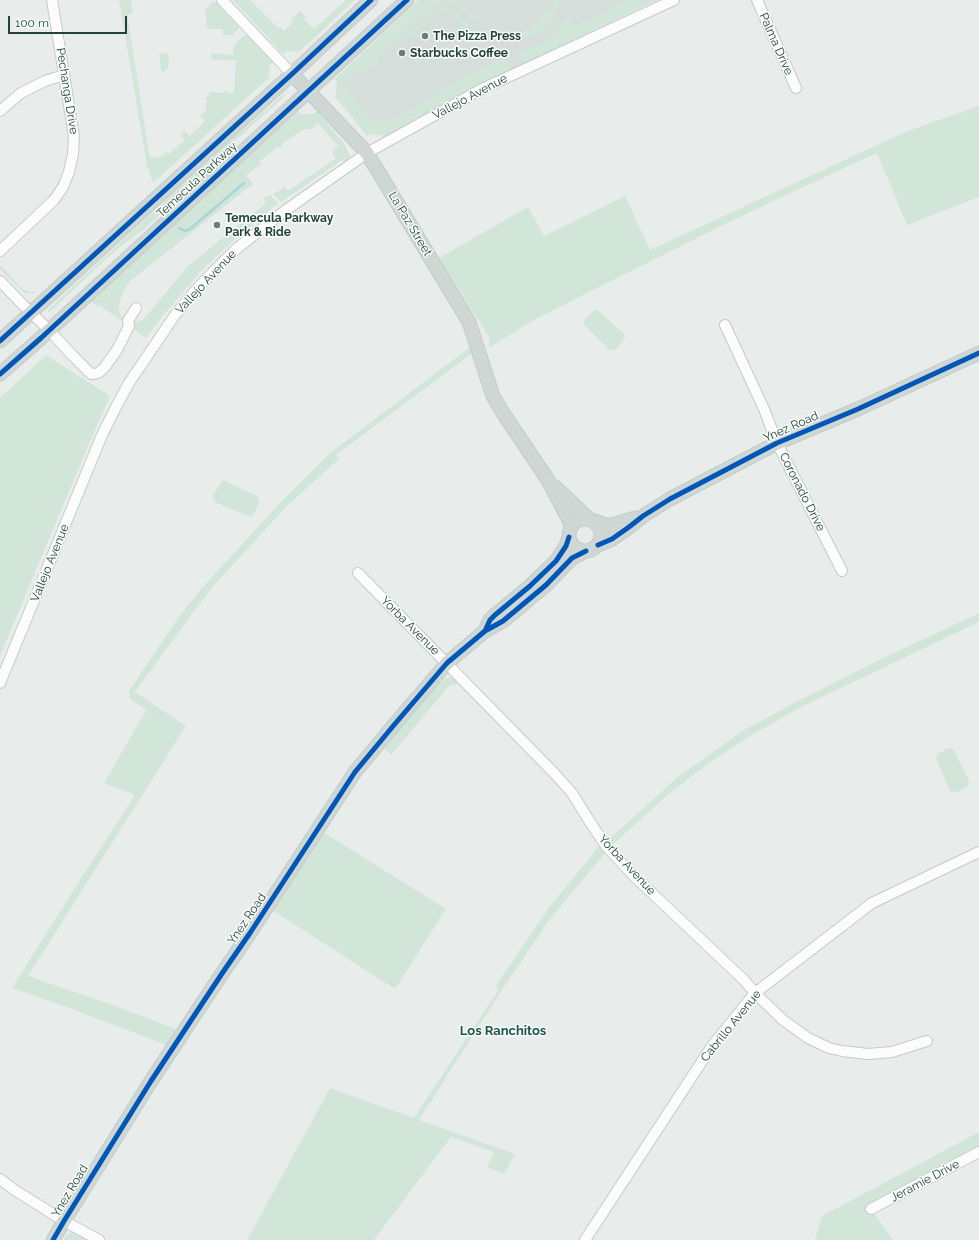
<!DOCTYPE html>
<html>
<head>
<meta charset="utf-8">
<style>
	body { margin:0 }
	#map { position:relative; width:979px; height:1240px; overflow:hidden; background:#e8edeb; font-family:Raleway,sans-serif }
	canvas { display:block }
	.scale { position:absolute; left:8px; top:16px; width:119px; height:18px; box-sizing:border-box; border:2px solid #24423a; border-top:0; padding-left:5px; font-size:12px; line-height:14px; white-space:nowrap; color:#24423a; -webkit-text-stroke:3px #f7fbf9; paint-order:stroke }
</style>
</head>
<body>
<div id="map">
<canvas width="979" height="1240"></canvas>
<div class="scale">100 m</div>
</div>
<script>
const g = document.querySelector('canvas').getContext('2d');
g.lineJoin = 'round';
function fill(path, color) { g.fillStyle = color; g.fill(path, 'evenodd'); }
const poly = rows => new Path2D(rows.map(r => 'M' + r).join(''));
function stroke(path, color, width, dash) { g.strokeStyle = color; g.lineWidth = width; g.lineCap = dash ? 'butt' : 'round'; g.setLineDash(dash || []); g.stroke(path); }
function write(font, color, halo, rows, align = 'center') {
  g.font = font + ' Raleway,sans-serif'; g.lineWidth = 3; g.setLineDash([]); g.textBaseline = 'middle'; g.strokeStyle = halo; g.fillStyle = color; for (const [text, x, y, turn = 0] of rows) {
    g.save(); g.translate(x, y); g.rotate((+turn || 0) * Math.PI / 180); g.textAlign = isNaN(turn) ? turn : align; if (halo) g.strokeText(text, 0, 0); g.fillText(text, 0, 0); g.restore();
  }
}
const built = poly([
	[419,0,657,0,477,86,428,113,384,139,382,135,369,134,367,136,353,118,334,96,336,94,337,82,335,79]
]);
const green = poly([
	[119,0,131,0,133,13,127,15,150,158,165,156,164,150,169,154,185,140,181,135,182,133,185,132,190,136,205,121,200,116,206,111,206,97,209,97,209,92,225,93,225,90,227,90,227,93,234,93,236,61,211,59,211,53,233,55,234,45,242,37,246,35,248,36,273,62,270,65,269,78,263,83,153,183,147,166],
	[233,0,250,0,278,28,280,27,284,31,293,22,291,20,300,11,306,17,304,19,314,29,346,0,355,0,299,52,287,51,283,54],
	[419,0,456,0,474,18,478,15,479,15,480,19,474,21,455,5,449,3,443,2,437,4,380,57,378,61,379,66,371,69,369,67,365,68,366,70,359,74,357,72,354,74,355,76,348,81,347,79,343,82,345,84,336,94,339,96,347,87,347,89,363,111,365,111,372,124,380,119,384,124,469,75,504,58,502,53,503,49,510,50,511,68,508,71,477,86,428,113,384,139,382,135,369,134,367,136,353,118,334,96,336,94,337,82,335,79],
	[554,0,559,0,559,1,555,16,550,24,541,32,532,36,514,40,508,39,503,36,507,32,512,36,517,37,519,36,526,30,528,31,547,12,546,11,547,9,550,12,554,8,551,5],
	[614,0,616,0,618,5,626,0,657,0,528,62,522,59,521,57,520,54,523,49,535,46,546,42,556,33,567,17,571,18,575,26,616,7,614,2],
	[212,2,216,2,239,27,239,29,233,34,230,35,223,35,223,29,209,29,207,28,205,10],
	[442,7,452,9,470,24,462,31,460,29,458,31,457,30,463,24,448,8,442,14,439,11,406,41,402,43,398,48,397,47,431,15,436,10],
	[159,53,169,54,168,69,165,69,165,72,161,71],
	[284,94,285,94,285,96,227,148,192,185,143,230,120,247,108,257,50,312,48,312,48,310,107,255,222,148],
	[979,106,979,197,907,225,877,153,771,202,705,234,532,321,489,348,489,337,439,258,528,207,544,236,625,196,650,250,905,132],
	[298,111,300,114,314,114,317,111,345,145,350,156,348,161,346,163,342,160,281,202,273,194,282,189,282,187,283,186,288,191,336,158,332,152,338,146,318,123,311,129,305,129,283,143,280,149,278,147,260,161,261,164,246,175,253,184,130,281,125,288,119,303,119,309,121,315,128,321,134,322,143,320,187,267,266,203,263,198,271,195,272,197,278,203,224,249,201,271,162,317,146,338,99,305,97,307,91,301],
	[1,265,21,288,31,292,37,291,34,293,24,293,0,269],
	[595,310,598,310,624,334,625,338,616,350,610,350,584,325,584,320],
	[473,345,474,352,336,455,339,459,287,506,217,582,194,611,135,692,186,726,28,976,113,1005,176,1029,166,1045,75,1010,12,988,78,883,135,795,104,783,146,710,130,699,129,691,178,618,201,589,279,504,330,453],
	[46,355,110,396,86,451,0,656,0,398],
	[223,480,257,496,260,501,253,515,248,516,215,502,212,496],
	[979,613,979,622,801,707,757,732,712,761,670,793,612,845,608,840,679,776,744,730,794,703,883,658],
	[452,677,455,678,458,680,456,684,449,686,391,755,384,749,410,716,436,686,446,678],
	[949,748,954,750,969,781,968,786,956,793,950,791,936,758,937,754],
	[323,832,446,909,395,989,272,910],
	[600,845,606,852,550,919,502,990,419,1120,515,1154,504,1174,487,1167,494,1152,451,1137,374,1240,247,1240,330,1088,414,1118,499,989,495,987,547,910],
	[979,1132,979,1149,871,1209,893,1240,815,1240,822,1216],
	[71,1232,74,1232,92,1240,64,1240,65,1237]
]);
const stream = poly([
	[179,228,185,231,190,229,244,183]
]);
const minor = poly([
	[222,0,292,74],
	[757,0,796,88],
	[0,111,21,93,45,81,64,75],
	[0,251,54,200,63,187,69,172,73,154,74,136,52,0],
	[0,281,24,306,49,330,74,357,91,374,94,374,98,373,104,368,117,350,129,326,128,321,136,308],
	[725,325,764,409,777,443,842,571],
	[358,573,554,773,572,793,590,822,606,846,635,877,744,980,755,993,783,1020,808,1038,829,1048,842,1051,868,1054,892,1052,927,1041],
	[0,683,102,435,116,407,129,383,175,315,194,292,214,271,235,250,286,210,367,153,480,90,674,0],
	[0,1179,13,1189,64,1221,99,1240],
	[871,1209,979,1152],
	[585,1240,712,1046,755,993,872,903,979,852]
]);
const major = poly([
	[292,74,367,153,469,322,493,396,503,413,548,480,572,526],
	[0,341,292,74,371,0],
	[0,374,41,338,407,0],
	[555,487,588,518],
	'569 535a16 16 0 1 1 32 0a16 16 0 1 1-32 0Z',
	[595,521,606,525,612,525,635,518],
	[598,545,612,539,629,527,643,516,670,499,777,443,858,409,979,353],
	[486,628,490,620,495,615,530,586,556,561,566,546,569,537],
	[53,1240,64,1221,151,1081,223,972,250,933,355,772,394,725,447,663,485,631,503,621,546,585,572,558,586,551]
]);
const cycleway = poly([
	[0,341,292,74,371,0],
	[0,374,41,338,407,0],
	[598,545,612,539,629,527,643,516,670,499,777,443,858,409,979,353],
	[485,631,490,620,495,615,530,586,556,561,566,546,569,537],
	[53,1240,64,1221,151,1081,223,972,250,933,355,772,394,725,447,663,485,631,503,621,546,585,572,558,586,551]
]);
const markers = [
	[425,36,4,"#697e78"],
	[402,53,4,"#697e78"],
	[217,225,4,"#697e78"]
];
const poiNames = [
	["The Pizza Press",433,36],
	["Starbucks Coffee",410,53],
	["Temecula Parkway",225,218],
	["Park & Ride",225,232]
];
const streetNames = [
	["Palma Drive",776,44,66],
	["Pechanga Drive",67,91,81],
	["Vallejo Avenue",470,97,-28],
	["Temecula Parkway",197,180,-43],
	["La Paz Street",410,224,59],
	["Vallejo Avenue",206,282,-47],
	["Ynez Road",791,427,-24],
	["Coronado Drive",802,492,63],
	["Vallejo Avenue",50,563,-68],
	["Yorba Avenue",410,626,45],
	["Yorba Avenue",627,865,47],
	["Ynez Road",247,919,-56],
	["Cabrillo Avenue",731,1026,-51],
	["Jeramie Drive",925,1181,-28],
	["Ynez Road",70,1191,-59]
];
const neighbourhoodNames = [
	["Los Ranchitos",503,1031]
];
fill(built, '#d6dedb');
fill(green, '#d1e6d8');
stroke(stream, '#a9d4db', 2.5);
stroke(minor, '#c5cac8', 12);
stroke(major, '#c3ccc9', 15);
stroke(minor, '#fcfcfc', 10);
stroke(major, '#cfd7d5', 13);
stroke(cycleway, '#0057b8', 5);
for (const [x, y, r, color] of markers) { const dot = new Path2D(); dot.arc(x, y, r, 0, 2 * Math.PI); g.fillStyle = color; g.fill(dot); stroke(dot, '#f7fbf9', 1.5); }
write('bold 12px', '#24423a', '#f7fbf9', poiNames, 'left');
write('12px', '#24423a', '#f7fbf9', streetNames);
write('bold 13px', '#1f5548', '#f7fbf9', neighbourhoodNames);
</script>
</body>
</html>
